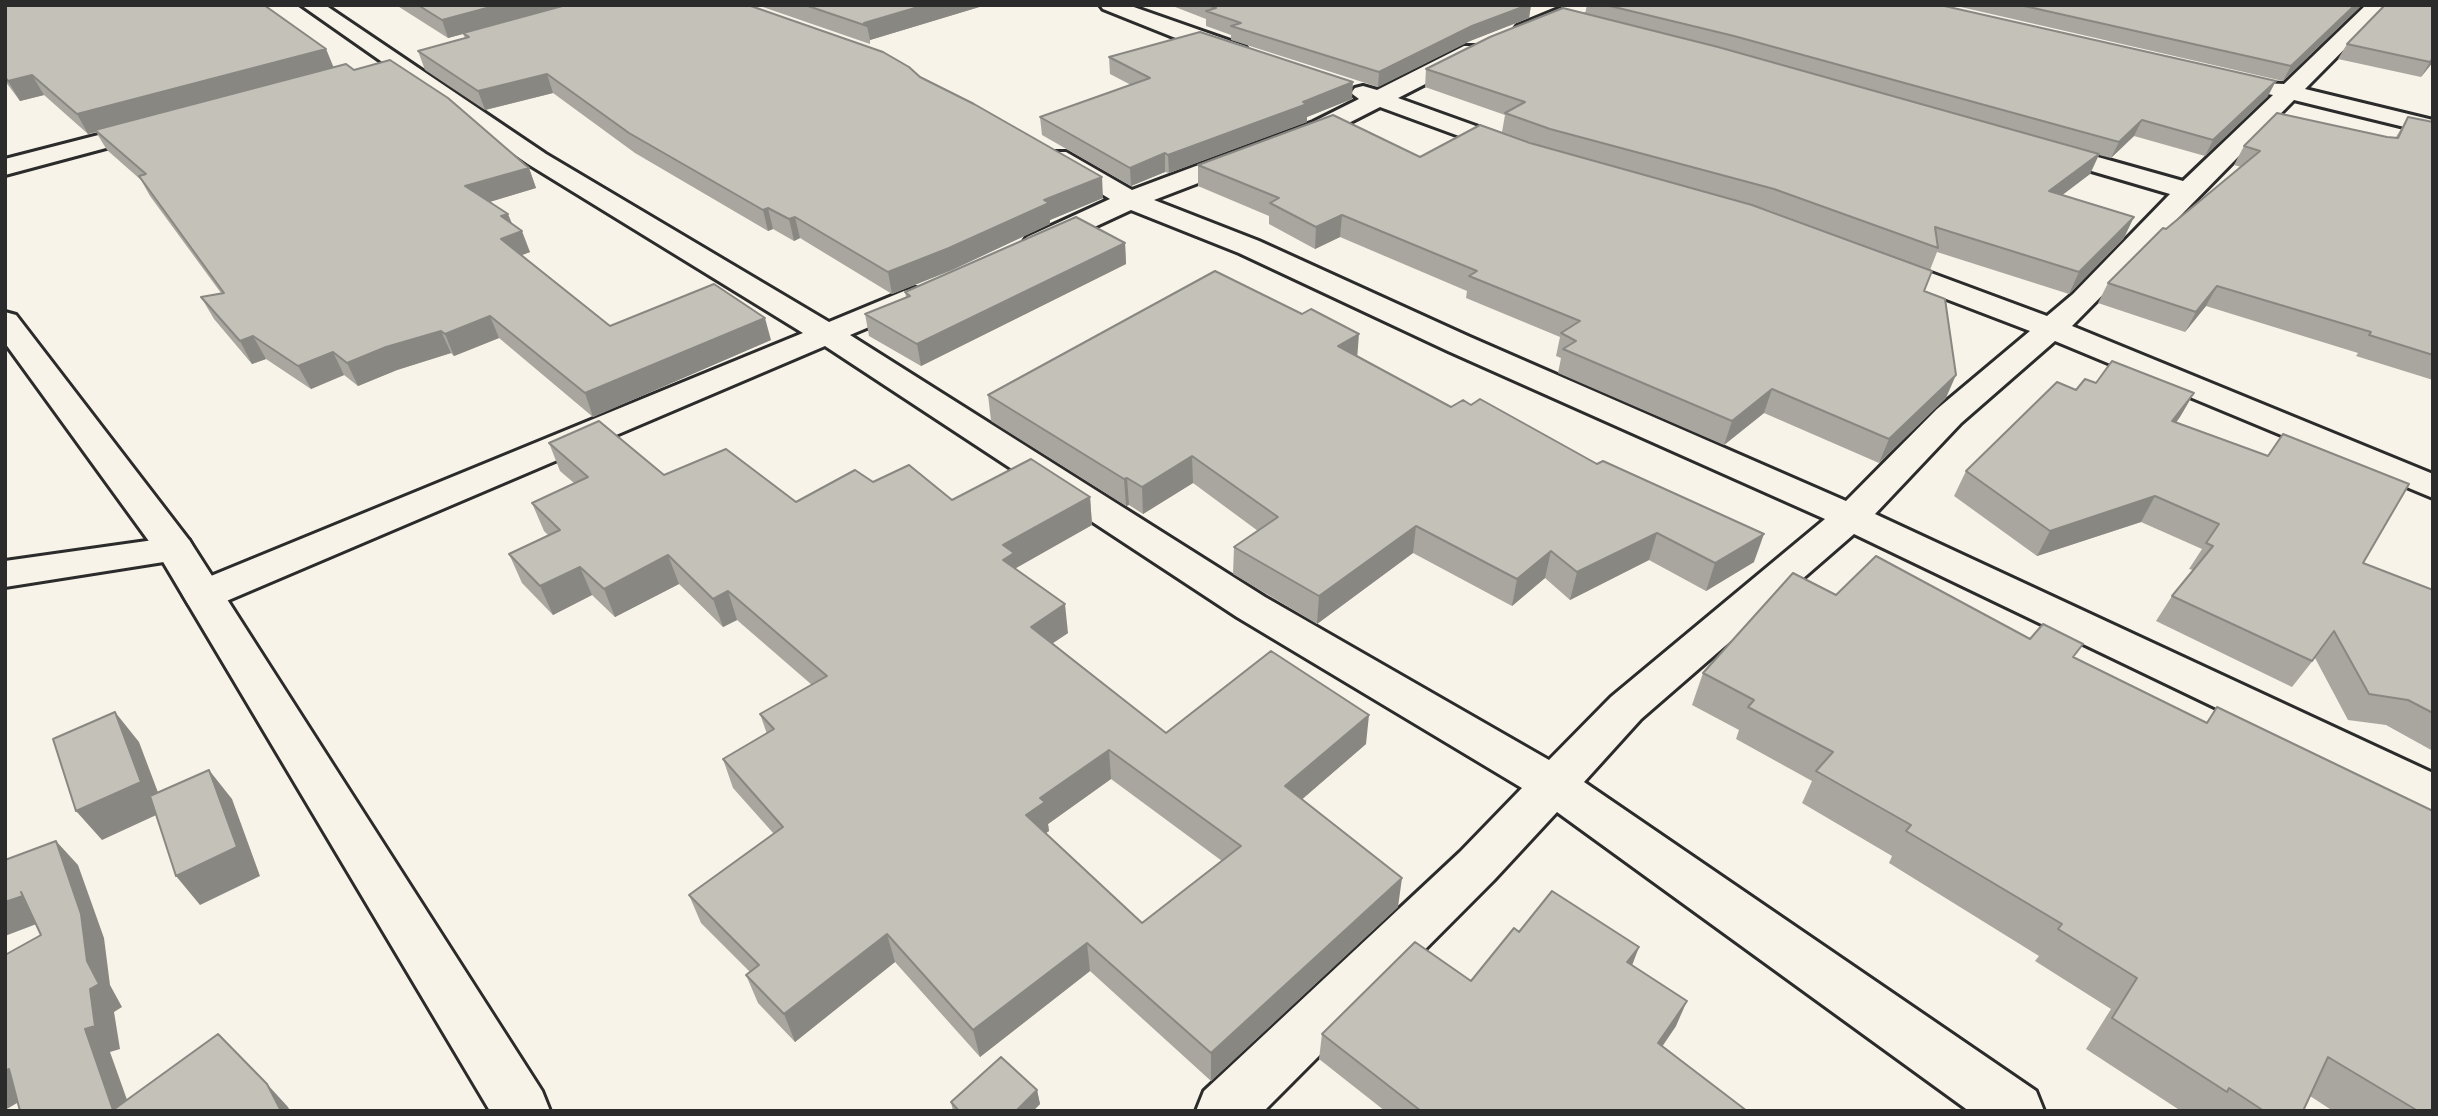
<!DOCTYPE html>
<html>
<head>
<meta charset="utf-8">
<style>
	body { margin:0 }
	#map { position:relative; width:2438px; height:1116px; overflow:hidden; background:#f7f3e8; font-family:Mynerve,sans-serif }
	canvas { display:block }
	.frame { position:absolute; inset:0; border:7px solid #2b2b2b; pointer-events:none }
</style>
</head>
<body>
<div id="map">
<canvas width="2438" height="1116"></canvas>
<div class="frame"></div>
</div>
<script>
const g = document.querySelector('canvas').getContext('2d');
g.lineJoin = 'round';
const poly = rows => new Path2D(rows.map(r => 'M' + r).join(''));
function stroke(path, color, width, dash) { g.strokeStyle = color; g.lineWidth = width; g.lineCap = dash ? 'butt' : 'round'; g.setLineDash(dash || []); g.stroke(path); }
function fill(path, color) { g.fillStyle = color; g.fill(path, 'evenodd'); }
const minor = poly([
	[301,5,325,5,546,154,829,322,904,291,915,288,926,291,930,297,926,303,850,335,1265,597,1549,760,1611,697,1825,519,1448,351,1239,253,1131,210,1047,249,1037,251,1027,249,1023,243,1027,237,1110,199,1048,162,1044,157,1048,152,1066,152,1132,190,1313,122,1359,99,1351,93,1355,88,1363,86,1377,90,1464,46,1480,46,1483,51,1480,56,1398,98,1526,144,1529,149,1526,154,1508,154,1380,107,1331,132,1154,200,1259,241,1470,337,1846,501,1937,409,2030,331,1868,269,1864,263,1868,257,1878,254,1888,257,2047,316,2073,294,2170,194,2037,155,2034,150,2037,145,2055,145,2183,181,2273,95,2263,93,2260,88,2263,83,2284,84,2366,5,2388,5,2305,89,2433,120,2433,134,2294,100,2072,326,2433,474,2433,498,2055,341,1961,423,1875,514,2433,773,2433,812,1854,534,1641,719,1584,782,2036,1091,2044,1111,1969,1111,1557,812,1494,880,1264,1111,1196,1111,1204,1091,1460,852,1522,788,1237,617,825,346,217,605,203,608,189,605,183,595,189,585,803,333,528,164,301,5],
	[1100,5,1128,5,1245,46,1248,51,1245,56,1229,56,1173,37,1103,9,1100,5],
	[1568,5,1597,5,1594,9,1531,34,1524,36,1514,30,1517,26,1568,5],
	[153,121,162,123,165,128,162,133,5,175,5,159,153,121],
	[175,537,189,540,194,549,189,558,5,587,5,561,175,537]
]);
const tertiary = poly([
	[5,312,16,315,189,540,542,1091,550,1111,490,1111,159,555,5,343,5,312]
]);
const wall = poly([
	[5,5,326,49,334,68,354,70,529,168,536,188,489,202,513,225,530,252,522,255,610,326,771,340,593,417,499,338,454,356,451,353,397,370,358,386,344,375,311,389,266,359,252,364,214,319,201,297,221,293,150,196,141,180,107,150,96,132,88,134,44,95,20,101,5,81],
	[396,5,748,5,920,77,1103,198,1050,220,1050,224,952,270,892,294,800,238,794,241,773,229,768,231,635,153,553,93,485,110,425,70,418,51,465,38,463,34,448,38],
	[757,5,986,5,870,40,870,44],
	[1170,5,1531,5,1529,18,1470,41,1378,87,1231,40,1231,35,1206,26,1206,19],
	[1587,5,1940,5,2268,96,2205,156,2134,136,2111,158,2099,155,2090,174,2062,195,2124,238,2069,294,1937,252,1930,270,1768,210,1752,205,1924,291,1946,398,1879,463,1764,413,1724,445,1558,373,1561,358,1556,356,1560,337,1466,298,1467,291,1340,237,1315,249,1269,224,1269,216,1198,186,1198,165,1420,157,1538,145,1502,132,1505,115,1425,87,1426,69,1585,14],
	[1952,5,2362,5,2283,81],
	[2347,44,2433,62,2421,77,2338,59],
	[1109,57,1352,99,1307,117,1307,122,1169,173,1165,172,1131,186,1042,135,1040,117,1131,85,1110,74],
	[2408,117,2433,122,2433,380,2356,356,2358,353,2206,306,2185,332,2098,303,2108,283,2166,229,2241,167,2234,165,2244,146,2396,137],
	[1125,243,1126,264,921,366,869,336,865,314,906,297,905,292],
	[1358,356,1451,407,1754,562,1706,591,1649,560,1570,600,1545,578,1512,606,1413,553,1317,624,1233,574,1234,547,1258,531,1193,483,1143,514,1129,505,1126,506,991,421,988,395],
	[2096,383,2194,393,2176,423,2363,563,2433,590,2433,751,2386,725,2348,720,2315,658,2292,687,2156,621,2172,596,2193,570,2189,569,2202,549,2141,522,2037,556,1954,496,1966,471,2076,390],
	[549,443,664,475,796,502,873,482,952,500,1090,497,1092,525,1016,568,1016,570,1068,633,1053,643,1166,733,1366,744,1302,799,1398,907,1211,1081,1090,971,980,1057,895,962,795,1042,758,1003,746,975,750,972,701,923,689,895,774,834,733,788,723,759,767,734,760,714,812,685,737,620,723,627,679,584,615,617,592,595,553,615,522,583,509,554,549,536,544,531,532,503,574,483,560,471],
	[1111,779,1222,861,1142,923,1046,833,1049,831,1048,824],
	[1836,595,2075,658,2206,723,2217,707,2433,1111,2333,1111,2310,1096,2303,1111,2181,1111,2086,1049,2111,1009,2035,961,2039,956,1889,863,1892,856,1802,803,1812,781,1736,739,1739,730,1692,705,1703,673],
	[1519,932,1639,947,1632,965,1676,1026,1662,1047,1747,1111,1385,1111,1319,1059,1322,1034,1471,981],
	[1037,1090,1040,1104,1033,1111,953,1111,951,1102]
]);
const shadedWall = poly([
	[498,5,570,5,448,38,442,20],
	[925,5,986,5,870,40,867,26,864,23],
	[1528,5,1531,5,1529,18,1470,41,1378,87,1379,72,1472,26],
	[2355,5,2362,5,2283,81,2291,66],
	[326,49,334,69,88,134,77,114],
	[2433,58,2433,62,2421,77,2430,62],
	[547,74,553,93,485,110,478,91],
	[32,75,44,95,20,101,8,81],
	[2276,81,2268,96,2205,156,2213,140],
	[1353,82,1352,99,1307,117,1307,122,1169,173,1168,155],
	[2142,120,2134,136,2111,158,2119,142],
	[1165,153,1165,172,1131,186,1130,168],
	[2099,154,2090,174,2040,212,2049,191],
	[529,168,536,188,473,207,465,186],
	[1102,177,1103,198,1050,220,1050,224,952,270,892,294,888,272,1044,200],
	[768,208,773,229,768,231,763,210],
	[508,214,516,233,522,231,530,252,509,260,501,239,501,216],
	[1342,215,1340,237,1315,249,1316,227],
	[795,217,800,238,794,241,789,219],
	[2134,217,2124,238,2069,294,2079,272],
	[1125,243,1126,264,921,366,917,344],
	[2217,286,2206,306,2185,332,2196,312],
	[490,316,499,338,454,356,445,334],
	[765,318,771,340,593,417,585,393],
	[441,331,451,353,397,370,358,386,347,363,386,347],
	[1359,334,1357,360,1338,346],
	[253,336,266,359,252,364,240,341],
	[333,352,344,375,311,389,298,366],
	[1956,375,1946,398,1879,463,1889,439],
	[1772,389,1764,413,1724,445,1732,421],
	[2194,393,2180,417,2158,446,2172,421],
	[1192,456,1193,483,1143,514,1142,487],
	[1127,478,1129,505,1126,506,1124,479],
	[2155,496,2141,522,2037,556,2050,531],
	[1090,497,1092,525,1016,568,1018,582,1003,560,1003,545],
	[1416,526,1413,553,1317,624,1319,596],
	[1657,533,1649,560,1570,600,1577,572],
	[1764,534,1754,562,1706,591,1715,563],
	[1551,551,1545,578,1512,606,1517,579],
	[668,555,679,584,615,617,604,589],
	[580,567,592,595,553,615,540,586],
	[728,591,737,620,723,627,713,599],
	[1065,604,1068,633,1035,655,1031,627],
	[115,712,139,742,165,811,102,840,76,811],
	[1369,715,1366,744,1284,815,1285,786],
	[1109,750,1111,779,1048,824,1049,831,1030,844,1026,815,1040,798],
	[209,770,232,799,260,876,200,905,176,876],
	[56,841,78,865,104,938,110,985,122,1007,114,1012,120,1049,110,1052,131,1111,113,1111,85,1029,90,989,87,961],
	[1402,878,1398,907,1211,1081,1211,1053],
	[23,896,47,920,5,936,5,902],
	[887,934,895,962,795,1042,784,1014],
	[1087,943,1090,971,980,1057,973,1030],
	[1639,947,1629,973,1627,962],
	[1687,1001,1676,1026,1647,1068,1658,1043],
	[9,1069,36,1092,5,1110,5,1071],
	[267,1084,288,1107,290,1111,281,1111],
	[1037,1090,1040,1104,1033,1111,1016,1111]
]);
const building = poly([
	[5,5,264,5,326,49,77,114,32,75,8,81,5,77,5,5],
	[418,5,498,5,442,20,418,5],
	[566,5,748,5,883,52,909,67,920,77,974,104,1102,177,1044,200,1049,203,949,248,888,272,795,217,789,219,768,208,763,210,629,133,547,74,478,91,418,51,469,37,463,33,566,5],
	[805,5,925,5,864,23,867,26,805,5],
	[1208,5,1528,5,1472,26,1379,72,1231,26,1241,23,1206,11,1216,8,1208,5],
	[1606,5,1940,5,2276,81,2213,140,2142,120,2119,142,1734,36,1606,5],
	[2020,5,2355,5,2291,66,2020,5],
	[2385,5,2433,5,2433,58,2430,62,2347,44,2385,5],
	[1563,8,1718,47,2099,154,2049,191,2134,217,2079,272,1935,227,1938,248,1774,189,1550,129,1505,113,1525,102,1426,69,1490,37,1563,8],
	[1200,32,1353,82,1303,102,1307,104,1168,155,1165,153,1130,168,1040,117,1150,78,1109,57,1200,32],
	[390,60,448,98,529,168,465,186,508,214,501,216,522,231,501,239,610,326,714,284,765,318,585,393,490,316,445,334,441,331,386,347,347,363,333,352,298,366,253,336,240,341,201,297,224,293,139,176,146,174,95,130,346,64,354,70,390,60],
	[2277,113,2387,137,2398,138,2408,117,2433,122,2433,355,2369,335,2371,332,2217,286,2196,312,2108,283,2163,228,2166,229,2260,151,2244,146,2277,113],
	[1333,115,1420,157,1480,125,1530,143,1752,205,1932,271,1924,291,1945,299,1956,375,1889,439,1772,389,1732,421,1563,349,1576,341,1561,333,1580,321,1469,276,1477,271,1342,215,1316,227,1270,203,1279,198,1198,165,1333,115],
	[1076,217,1125,243,917,344,865,314,910,296,905,292,1076,217],
	[1215,271,1302,314,1311,309,1359,334,1338,346,1451,407,1463,400,1471,405,1480,399,1597,464,1603,461,1764,534,1715,563,1657,533,1577,572,1551,551,1517,579,1416,526,1319,596,1234,547,1278,517,1192,456,1142,487,1127,478,1124,479,988,395,1215,271],
	[2112,361,2194,393,2172,421,2268,456,2283,434,2409,484,2363,563,2433,590,2433,713,2408,700,2369,694,2334,631,2312,661,2172,596,2213,546,2206,543,2219,524,2155,496,2050,531,1966,471,2057,382,2076,390,2085,379,2096,383,2112,361],
	[599,421,664,475,726,449,796,502,855,470,873,482,909,465,952,500,1031,459,1090,497,1003,545,1014,553,1003,560,1065,604,1031,627,1166,733,1271,651,1369,715,1285,786,1402,878,1211,1053,1087,943,973,1030,887,934,784,1014,746,975,759,965,689,895,783,827,723,759,774,729,760,714,827,676,728,591,713,599,668,555,604,589,580,567,540,586,509,554,560,530,532,503,588,477,549,443,599,421],
	[1109,750,1241,846,1142,923,1026,815,1045,802,1040,798,1109,750],
	[1876,556,2030,639,2043,624,2083,644,2073,657,2207,723,2217,707,2433,811,2433,1111,2418,1111,2328,1057,2303,1111,2264,1111,2229,1088,2227,1092,2112,1018,2137,978,2058,929,2062,924,1906,831,1911,825,1816,771,1833,752,1748,707,1754,700,1703,673,1793,573,1836,595,1876,556],
	[115,712,141,782,76,811,53,739,115,712],
	[209,770,237,847,176,876,150,796,209,770],
	[56,841,81,914,87,961,99,984,90,989,95,1026,85,1029,113,1110,218,1034,267,1084,281,1111,20,1111,9,1069,5,1071,5,955,41,935,21,892,23,896,5,902,5,860,56,841],
	[1552,891,1639,947,1627,962,1687,1001,1658,1043,1747,1111,1421,1111,1322,1034,1415,942,1471,981,1514,928,1519,932,1552,891],
	[1001,1057,1037,1090,1016,1111,959,1111,951,1102,1001,1057]
]);
stroke(minor, '#2b2b2b', 6);
stroke(tertiary, '#2b2b2b', 6);
fill(minor, '#f7f3e8');
fill(tertiary, '#f7f3e8');
fill(wall, '#a9a69f');
fill(shadedWall, '#898782');
fill(building, '#c4c1b9');
stroke(building, '#898782', 2);
</script>
</body>
</html>
